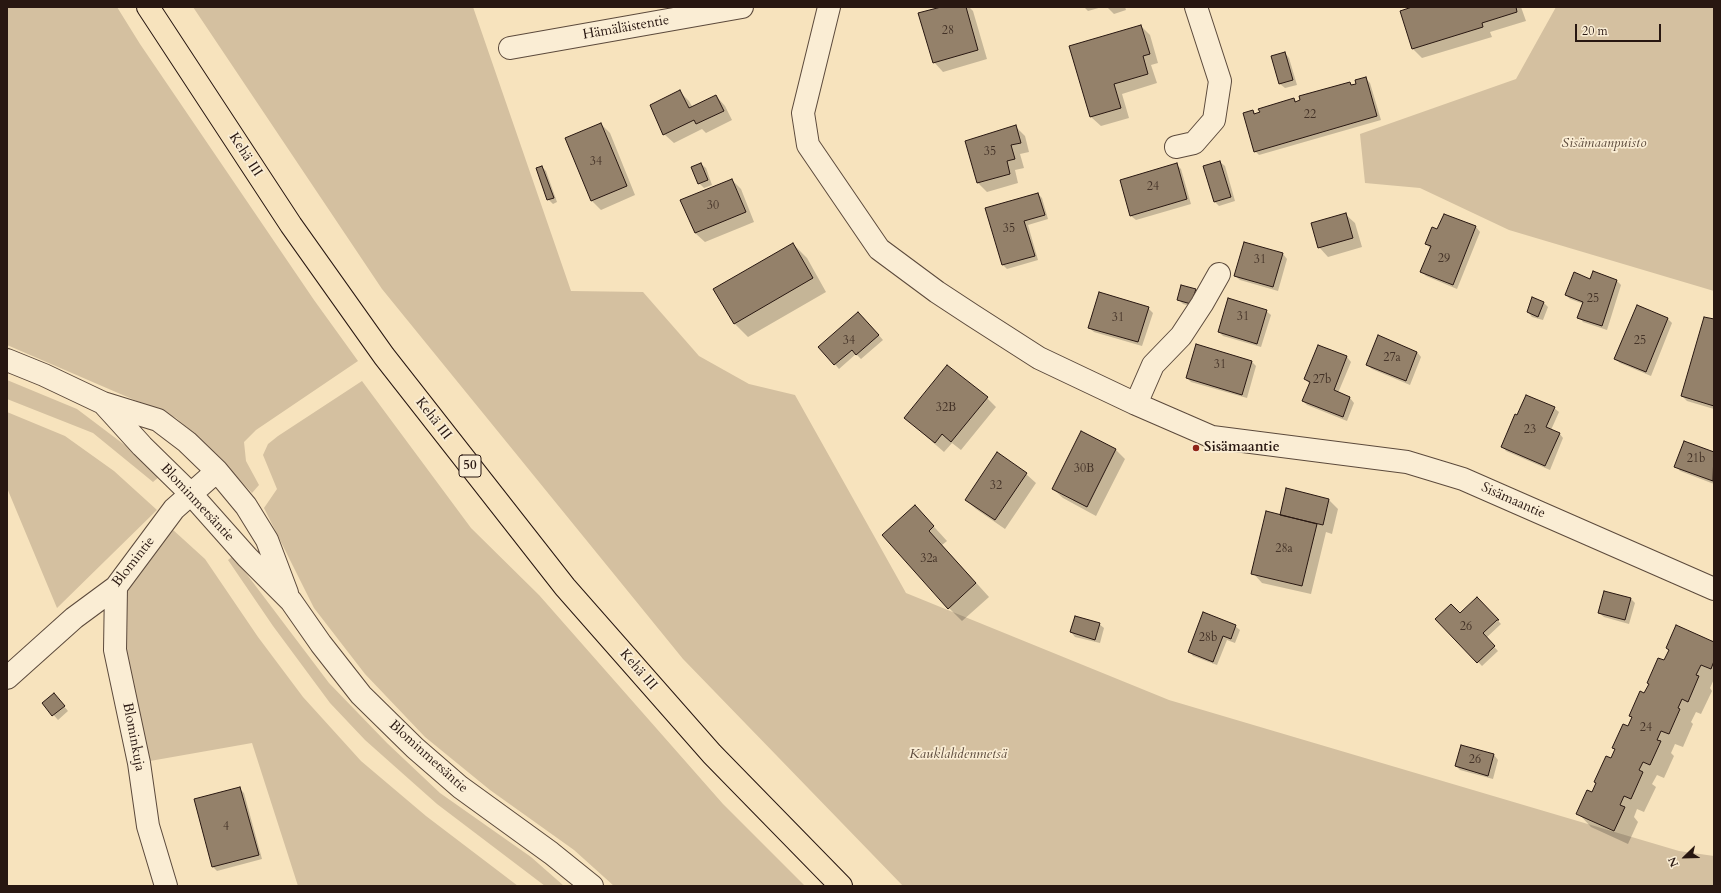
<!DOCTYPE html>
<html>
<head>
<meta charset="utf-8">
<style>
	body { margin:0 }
	#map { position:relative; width:1721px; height:893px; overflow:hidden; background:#f7e3bd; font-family:Cardo,serif }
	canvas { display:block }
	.frame { position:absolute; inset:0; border:8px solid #281711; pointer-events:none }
	.north { position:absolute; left:1665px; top:837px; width:40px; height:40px; -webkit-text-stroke:3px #faedd4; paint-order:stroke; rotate:247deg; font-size:11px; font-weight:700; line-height:16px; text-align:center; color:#281711 }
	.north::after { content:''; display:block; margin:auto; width:14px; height:18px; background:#281711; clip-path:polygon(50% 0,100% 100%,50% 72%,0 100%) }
	.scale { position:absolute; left:1575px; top:24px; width:86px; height:18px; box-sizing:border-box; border:2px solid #281711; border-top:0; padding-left:5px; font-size:12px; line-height:14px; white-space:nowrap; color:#281711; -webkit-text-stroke:3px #faedd4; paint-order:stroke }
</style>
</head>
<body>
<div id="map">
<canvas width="1721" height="893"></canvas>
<div class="frame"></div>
<div class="north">N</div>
<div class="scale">20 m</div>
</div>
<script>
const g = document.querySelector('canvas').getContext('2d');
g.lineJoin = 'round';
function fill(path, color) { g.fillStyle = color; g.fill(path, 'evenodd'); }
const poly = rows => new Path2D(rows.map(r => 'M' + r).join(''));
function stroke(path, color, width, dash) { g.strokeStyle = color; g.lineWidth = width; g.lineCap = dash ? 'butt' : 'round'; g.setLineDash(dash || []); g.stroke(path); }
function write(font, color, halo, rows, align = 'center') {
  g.font = font + ' Cardo,serif'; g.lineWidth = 3.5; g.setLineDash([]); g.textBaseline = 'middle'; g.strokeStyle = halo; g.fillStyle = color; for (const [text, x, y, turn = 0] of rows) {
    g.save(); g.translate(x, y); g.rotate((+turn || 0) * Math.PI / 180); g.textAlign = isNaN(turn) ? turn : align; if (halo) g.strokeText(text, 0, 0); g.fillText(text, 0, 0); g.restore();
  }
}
const green = poly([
	[7,7,117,7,140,44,314,300,358,361,256,430,244,442,246,461,259,485,252,493,205,443,176,418,7,345],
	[193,7,473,7,571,291,643,292,699,356,749,384,795,395,906,593,1169,700,1679,851,1714,856,1714,886,903,886,683,659,382,289],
	[1556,7,1714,7,1714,291,1509,230,1420,188,1365,183,1360,134,1516,79],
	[7,380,77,409,130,449,160,476,153,482,93,433,7,399],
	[362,381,471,528,539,595,723,804,805,886,614,886,574,850,490,790,425,737,365,674,314,608,264,508,277,489,263,455,268,444,278,436],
	[7,412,65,436,114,471,157,510,57,608,7,488],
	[172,529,205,559,258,637,303,697,361,761,426,816,518,886,298,886,252,743,150,761,121,657,120,604,141,569],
	[233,556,329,683,387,743,440,793,531,857,564,886,545,886,437,804,365,740,330,703,273,626,228,560]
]);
const shadow = poly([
	[944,7,969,7,973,11,987,59,943,72,934,62],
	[1084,7,1102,7,1088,11],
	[1107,7,1125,7,1126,10,1114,14],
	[1416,7,1521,7,1526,21,1490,32,1492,37,1422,58,1413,49],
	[1141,26,1150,35,1158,63,1151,65,1157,83,1122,94,1129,118,1101,126,1091,117,1071,47],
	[1285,53,1289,58,1297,85,1285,88,1280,84,1273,57],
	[1366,79,1370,83,1381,120,1259,155,1255,151,1253,111,1256,114,1294,99,1297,102,1350,83,1353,86],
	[680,92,689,101,693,108,716,96,725,106,732,120,706,133,702,129,674,143,664,134],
	[601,124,610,133,635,195,601,210,592,201,567,138],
	[1016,127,1025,136,1029,152,1020,154,1024,168,1015,170,1018,183,987,192,978,183],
	[1220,162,1225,166,1235,201,1219,206,1215,202],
	[701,164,706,168,712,185,704,188,699,183],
	[1176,164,1181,169,1191,204,1136,220,1131,216],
	[542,167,546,171,557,202,553,204,548,199],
	[732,180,741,189,754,222,705,242,695,233],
	[1038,194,1042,198,1048,219,1028,225,1038,260,1007,269,1003,265,986,209],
	[1345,214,1355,223,1362,247,1328,257,1319,247],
	[1444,215,1476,227,1480,232,1457,289,1426,276,1422,272,1431,249,1426,244,1438,230],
	[793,244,807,258,826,292,748,337,734,323],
	[1283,254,1287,259,1278,291,1240,280,1235,276],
	[1594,272,1617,281,1621,285,1607,330,1583,322,1579,317,1584,304,1570,299,1566,295,1591,280],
	[1195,289,1200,294,1196,308,1183,304,1178,299],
	[1543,302,1548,307,1543,320,1532,317,1528,312],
	[1148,308,1153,313,1142,346,1094,332,1089,328],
	[1266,311,1271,315,1261,347,1223,336,1219,332],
	[863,317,883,340,861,359,856,354,839,369,820,347],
	[1668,319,1672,323,1651,376,1620,363,1615,359],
	[1714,320,1714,409,1687,401,1682,396],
	[1378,336,1417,352,1421,357,1410,385,1372,369,1367,365],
	[1318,346,1347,357,1351,362,1338,393,1350,398,1354,403,1347,421,1307,405,1303,401,1310,384,1305,379],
	[1252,362,1256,366,1247,398,1191,382,1187,378],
	[987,398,996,407,961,450,952,443,944,452,905,418],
	[1554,408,1559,412,1551,430,1559,433,1563,438,1550,470,1506,451,1502,446,1518,416],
	[1685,442,1714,453,1714,484,1680,471,1676,466],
	[1115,449,1125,459,1096,516,1063,498,1053,489],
	[1026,474,1036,483,1005,529,976,509,966,500],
	[1286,490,1329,500,1338,509,1332,534,1326,532,1311,594,1262,583,1253,573,1280,516],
	[915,506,947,541,942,545,989,597,962,621,949,608],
	[1477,598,1501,624,1486,638,1498,651,1482,666,1437,619,1460,614],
	[1631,599,1635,603,1629,624,1604,617,1599,613],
	[1099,624,1104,628,1100,643,1075,637,1071,632],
	[1235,626,1240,630,1235,643,1227,640,1217,665,1193,656,1189,651],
	[1714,643,1714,679,1710,688,1712,691,1701,714,1696,712,1691,722,1693,724,1683,747,1675,744,1671,753,1674,756,1664,778,1657,775,1652,784,1656,787,1644,812,1637,809,1634,817,1638,822,1628,844,1591,827,1578,813,1592,793,1611,759,1615,750,1613,748,1628,728,1633,718,1630,716,1665,662,1670,651,1667,648],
	[58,699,68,711,58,720,43,703],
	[1462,746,1494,755,1498,760,1493,779,1460,770,1456,766],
	[239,788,244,793,262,859,217,871,213,867]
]);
const building = poly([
	[941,7,966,7,978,50,933,63,918,13,941,7],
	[1412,7,1516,7,1517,12,1482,23,1483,27,1412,49,1400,11,1412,7],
	[1141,25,1150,54,1143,56,1148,74,1114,84,1121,108,1090,117,1069,46,1141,25],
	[1285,52,1293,80,1279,84,1271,56,1285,52],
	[1366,77,1377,116,1254,152,1243,113,1253,110,1254,114,1260,112,1258,109,1294,98,1295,102,1300,100,1299,96,1350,82,1351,85,1356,84,1355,80,1366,77],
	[680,90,689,108,716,95,724,111,696,124,694,120,663,135,650,105,680,90],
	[601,123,627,186,591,201,565,138,601,123],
	[1016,125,1021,143,1011,145,1015,159,1007,161,1010,174,977,183,965,141,1016,125],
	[1220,161,1231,197,1214,202,1203,166,1220,161],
	[701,163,708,180,698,184,691,167,701,163],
	[1177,163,1187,199,1130,216,1120,180,1177,163],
	[542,166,554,198,547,200,536,168,542,166],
	[732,179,746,212,695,233,680,200,732,179],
	[1038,193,1045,215,1024,221,1035,256,1002,265,985,208,1038,193],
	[1346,213,1353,238,1318,248,1311,223,1346,213],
	[1444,214,1476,226,1453,285,1420,272,1431,246,1425,244,1432,227,1437,229,1444,214],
	[1244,242,1283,253,1273,287,1234,276,1244,242],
	[793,243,813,278,734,324,713,289,793,243],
	[1593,271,1617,280,1602,326,1577,318,1583,302,1565,295,1574,272,1590,279,1593,271],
	[1181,285,1196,289,1191,304,1177,300,1181,285],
	[1099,292,1149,307,1138,342,1088,328,1099,292],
	[1532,297,1544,302,1538,317,1527,312,1532,297],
	[1228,298,1267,310,1257,344,1218,332,1228,298],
	[1637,305,1668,318,1646,372,1614,359,1637,305],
	[858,312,879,335,856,355,852,350,834,365,818,347,858,312],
	[1704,317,1714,319,1714,406,1681,396,1704,317],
	[1378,335,1417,352,1406,381,1366,365,1378,335],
	[1196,344,1252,361,1242,395,1186,378,1196,344],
	[1318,345,1347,356,1334,390,1350,397,1343,417,1302,401,1310,382,1304,379,1318,345],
	[947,365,988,397,951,442,942,434,935,443,904,418,947,365],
	[1526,395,1555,407,1546,427,1560,433,1545,466,1501,447,1515,414,1517,415,1526,395],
	[1081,431,1116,449,1087,507,1052,489,1081,431],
	[1684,441,1714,452,1713,481,1674,467,1684,441],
	[997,452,1027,473,995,520,965,500,997,452],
	[1286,488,1329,499,1323,525,1280,515,1286,488],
	[915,505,934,526,929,531,976,583,948,609,882,535,915,505],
	[1266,511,1317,524,1302,586,1251,574,1266,511],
	[1604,591,1631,598,1625,620,1598,613,1604,591],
	[1477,597,1499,620,1497,620,1483,633,1495,646,1477,663,1435,619,1451,604,1460,613,1477,597],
	[1203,612,1236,625,1231,639,1223,636,1213,662,1188,652,1203,612],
	[1075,616,1100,623,1095,640,1070,632,1075,616],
	[1676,625,1714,642,1714,661,1711,669,1701,665,1696,675,1699,676,1688,702,1682,699,1678,708,1680,709,1669,734,1661,731,1657,740,1661,741,1650,765,1643,762,1639,770,1643,772,1631,799,1624,796,1620,805,1625,807,1614,831,1576,814,1587,790,1592,792,1596,783,1594,782,1606,756,1611,758,1615,749,1612,748,1623,724,1628,726,1632,717,1629,716,1640,691,1644,693,1649,684,1647,683,1658,658,1664,660,1669,650,1666,648,1676,625],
	[54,693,65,706,52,716,42,703,54,693],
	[1461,745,1494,754,1488,776,1455,766,1461,745],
	[240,787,259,855,212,867,194,799,240,787]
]);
const minor = poly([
	[829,7,803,113,808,145,879,249,937,292,972,315,1039,358,1136,404,1212,437,1407,462,1463,479,1714,589],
	[510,48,742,7],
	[1176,147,1194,143,1214,120,1220,81,1196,7],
	[7,360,44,375,103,403,158,420,187,442,217,471,246,506,267,540,287,593],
	[103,403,142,446,191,494,247,557,291,601,321,644,361,695,415,748,460,787,551,853,592,886],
	[1136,404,1153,365,1181,336,1202,304,1219,274],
	[116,587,115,650,139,763,148,826,166,886],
	[7,678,74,618,116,587,174,509,217,471]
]);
const highway = poly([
	[148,7,291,225,384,356,565,587,712,754,841,886]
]);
const markers = [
	[1196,448,4,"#8f2418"]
];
const numberNames = [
	["28",948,31],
	["22",1310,115],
	["35",990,152],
	["34",596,162],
	["24",1153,187],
	["30",713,206],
	["35",1009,229],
	["29",1444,259],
	["31",1260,260],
	["25",1593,299],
	["31",1243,317],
	["31",1118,318],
	["34",849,341],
	["25",1640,341],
	["27a",1392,358],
	["31",1220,365],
	["27b",1322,380],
	["32B",946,408],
	["23",1530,430],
	["21b",1696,459],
	["30B",1084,469],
	["32",996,486],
	["28a",1284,549],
	["32a",929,559],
	["26",1466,627],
	["28b",1208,638],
	["24",1646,728],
	["26",1475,760],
	["4",226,827]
];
const shields = [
	[470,466,22]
];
const shieldNames = [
	["50",470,466]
];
const streetNames = [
	["Hämäläistentie",626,28,-10],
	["Kehä III",245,155,57],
	["Kehä III",433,419,52],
	["Sisämaantie",1513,501,24],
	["Blominmetsäntie",197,503,47],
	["Blomintie",134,562,-52],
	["Kehä III",638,670,49],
	["Blominkuja",133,737,79],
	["Blominmetsäntie",428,757,42]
];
const parkNames = [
	["Sisämaanpuisto",1604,144],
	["Kauklahdenmetsä",958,755]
];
const poiNames = [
	["Sisämaantie",1204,448]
];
fill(green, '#d4c0a0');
fill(shadow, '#0003');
fill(building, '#94816a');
stroke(building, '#281711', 1);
stroke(minor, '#5c4a3c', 24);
stroke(highway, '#281711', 24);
stroke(minor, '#faedd4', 22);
stroke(highway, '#f7e3bd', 22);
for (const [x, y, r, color] of markers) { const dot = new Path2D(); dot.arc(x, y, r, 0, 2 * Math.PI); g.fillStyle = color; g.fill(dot); stroke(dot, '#faedd4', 1.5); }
write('12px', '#433227', null, numberNames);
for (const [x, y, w] of shields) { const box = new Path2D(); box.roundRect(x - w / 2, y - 11, w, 22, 3); g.fillStyle = '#faedd4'; g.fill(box); stroke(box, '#281711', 1); }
write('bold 13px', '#281711', null, shieldNames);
write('14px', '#281711', '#faedd4', streetNames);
write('italic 14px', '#5c4a3c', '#faedd4', parkNames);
write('bold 14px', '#281711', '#faedd4', poiNames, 'left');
</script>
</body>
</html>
